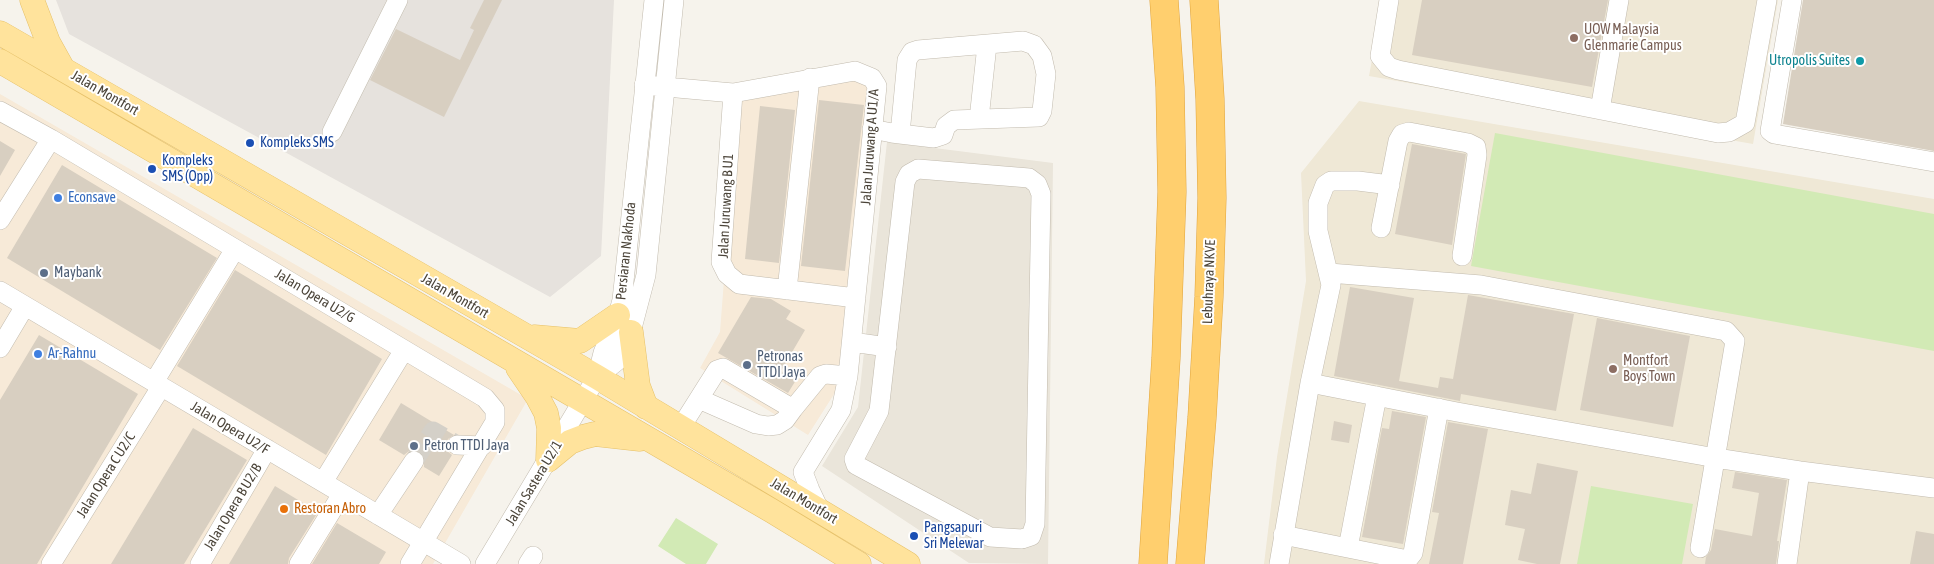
<!DOCTYPE html>
<html>
<head>
<meta charset="utf-8">
<style>
	body { margin:0 }
	canvas { display:block; background:#f6f3ec }
</style>
</head>
<body>
<canvas width="1934" height="564"></canvas>
<script>
const g = document.querySelector('canvas').getContext('2d');
g.lineJoin = 'round';
function fill(path, color) { g.fillStyle = color; g.fill(path, 'evenodd'); }
const poly = rows => new Path2D(rows.map(r => 'M' + r).join(''));
function stroke(path, color, width, dash) { g.strokeStyle = color; g.lineWidth = width; g.lineCap = dash ? 'butt' : 'round'; g.setLineDash(dash || []); g.stroke(path); }
function write(font, color, halo, rows, align = 'center') {
  g.font = font + ' "Asap Condensed",sans-serif'; g.lineWidth = 4; g.setLineDash([]); g.textBaseline = 'middle'; g.strokeStyle = halo; g.fillStyle = color; for (const [text, x, y, turn = 0] of rows) {
    g.save(); g.translate(x, y); g.rotate((+turn || 0) * Math.PI / 180); g.textAlign = isNaN(turn) ? turn : align; if (halo) g.strokeText(text, 0, 0); g.fillText(text, 0, 0); g.restore();
  }
}
const residential = poly([
	[887,142,1053,163,1048,564,969,563,822,466,858,407]
]);
const commercial = poly([
	[850,78,870,87,848,308,836,391,808,435,700,368,720,332,738,98],
	[0,94,528,399,433,564,0,564]
]);
const industrial = poly([
	[56,0,614,0,601,256,550,297,69,34]
]);
const education = poly([
	[1383,0,1778,0,1753,144,1369,76],
	[1359,101,1934,199,1934,564,1264,564,1277,457,1306,281,1301,173]
]);
const green = poly([
	[1495,133,1934,214,1934,351,1471,266],
	[1591,486,1693,504,1682,564,1577,564],
	[676,518,718,544,706,564,686,564,658,546]
]);
const building = poly([
	[484,0,502,0,444,117,370,80,396,29,460,60,474,30,470,28],
	[1422,0,1608,0,1592,87,1412,55],
	[1803,0,1934,0,1934,151,1783,124],
	[819,100,864,105,845,271,801,266],
	[760,106,795,110,779,263,745,259],
	[0,141,15,150,0,176],
	[1412,144,1466,154,1452,245,1395,234],
	[62,165,217,258,160,350,7,258],
	[235,270,382,359,326,455,177,366],
	[1350,287,1414,298,1399,381,1438,388,1440,377,1453,379,1468,295,1574,314,1556,411,1461,394,1460,401,1334,376],
	[751,297,771,299,791,311,786,319,805,330,781,371,796,380,788,393,718,353],
	[1597,318,1690,336,1673,427,1580,410],
	[39,335,138,394,37,564,0,564,0,400],
	[401,403,454,435,448,439,446,444,447,451,452,455,439,476,424,467,424,456,420,451,409,451,404,455,379,440],
	[1392,411,1426,417,1403,544,1362,537,1382,428,1389,429],
	[1334,421,1352,425,1349,443,1331,440],
	[1448,422,1488,429,1463,564,1429,564,1439,513,1432,512],
	[193,428,247,460,184,564,111,564],
	[1537,463,1578,471,1560,564,1537,564,1518,560,1525,529,1505,525,1511,490,1531,494],
	[1735,472,1787,480,1777,541,1779,541,1776,564,1705,564,1706,557,1711,550,1715,529,1752,536,1759,493,1732,488],
	[275,486,318,512,289,558,288,564,229,564],
	[337,523,386,552,379,564,312,564],
	[1916,531,1934,534,1934,564,1910,564]
]);
const minorTunnel = poly([
	[414,461,433,431,457,445]
]);
const minor = poly([
	[1389,0,1380,56,1389,67,1398,70,1718,133,1729,132,1745,123,1767,0],
	[1792,0,1770,131,1774,134,1934,162],
	[644,85,733,93,855,71,872,78,877,86,848,376,841,410,803,472],
	[733,93,721,262,727,274,739,284,856,298],
	[1600,110,1619,0],
	[0,111,51,139,485,398,495,410,495,422,410,564],
	[979,119,987,45],
	[872,129,892,133,900,134,934,138,943,135,946,126,954,120,1039,117,1042,111,1046,74,1042,56,1034,45,1023,41,918,50,912,52,907,60,900,134],
	[332,132,398,0],
	[918,169,1029,178,1037,184,1041,194,1035,524,1031,536,1022,539,990,537,856,465,854,459,879,411,905,182,909,174,918,169],
	[0,220,51,139],
	[1381,228,1398,141,1402,134,1409,132,1468,143,1476,147,1477,155,1462,256],
	[1329,273,1481,285,1726,331,1735,341,1700,548],
	[787,290,810,78],
	[0,291,461,564],
	[852,342,887,347],
	[0,348,25,306],
	[597,377,617,361,631,332,646,275,674,0],
	[154,382,235,249],
	[1310,383,1457,412,1716,458,1800,471,1934,488],
	[699,399,756,424,768,426,777,425,785,420,793,409],
	[681,427,717,370,723,368,793,409,820,376,826,374,848,376],
	[457,445,482,446],
	[803,472,810,490,820,511],
	[323,482,404,350],
	[378,515,414,461],
	[1283,535,1403,559,1409,558,1413,553,1439,408],
	[1348,548,1377,396],
	[51,564,161,387],
	[200,564,267,449],
	[299,564,342,494],
	[485,564,597,377,603,353,618,315,622,300,654,0],
	[528,564,533,556],
	[1279,564,1310,383,1331,285,1318,231,1318,203,1325,185,1331,181,1358,181,1390,185],
	[1787,564,1800,471]
]);
const major = poly([
	[32,0,48,42,63,69],
	[0,33,597,377,908,564],
	[0,61,772,511,859,564],
	[631,332,638,386,646,407],
	[534,337,580,341,618,315],
	[518,368,537,396,546,413,549,428,548,460],
	[548,460,570,442,583,437,595,434,640,439]
]);
const highway = poly([
	[1153,564,1166,358,1172,192,1170,87,1164,0],
	[1190,564,1202,418,1209,297,1212,198,1210,99,1204,0]
]);
const markers = [
	[1574,38,5,"#8d6e63"],
	[1860,61,5,"#0f9aa8"],
	[250,143,5,"#1a4fb4"],
	[152,169,5,"#1a4fb4"],
	[58,198,5,"#3f7fe0"],
	[44,273,5,"#5c6f8a"],
	[38,354,5,"#3f7fe0"],
	[747,365,5,"#5c6f8a"],
	[1613,369,5,"#8d6e63"],
	[414,446,5,"#5c6f8a"],
	[284,509,5,"#e8710a"],
	[914,536,5,"#1a4fb4"]
];
const educationNames = [
	["UOW Malaysia",1584,30],
	["Glenmarie Campus",1584,46],
	["Montfort",1623,361],
	["Boys Town",1623,377]
];
const cultureNames = [
	["Utropolis Suites",1850,61]
];
const streetNames = [
	["Jalan Montfort",105,93,30],
	["Jalan Juruwang A U1/A",870,147,-86],
	["Jalan Juruwang B U1",726,206,-87],
	["Persiaran Nakhoda",626,251,-84],
	["Lebuhraya NKVE",1209,282,-88],
	["Jalan Opera U2/G",315,296,31],
	["Jalan Montfort",455,296,30],
	["Jalan Opera U2/F",230,428,31],
	["Jalan Opera C U2/C",106,475,-58],
	["Jalan Sastera U2/1",534,483,-59],
	["Jalan Montfort",804,501,31],
	["Jalan Opera B U2/B",233,507,-59]
];
const transitNames = [
	["Kompleks SMS",260,143],
	["Kompleks",162,161],
	["SMS (Opp)",162,177],
	["Pangsapuri",924,528],
	["Sri Melewar",924,544]
];
const shopNames = [
	["Econsave",68,198],
	["Ar-Rahnu",48,354]
];
const serviceNames = [
	["Maybank",54,273],
	["Petronas",757,357],
	["TTDI Jaya",757,373],
	["Petron TTDI Jaya",424,446]
];
const foodNames = [
	["Restoran Abro",294,509]
];
fill(residential, '#eae5da');
fill(commercial, '#f7ead8');
fill(industrial, '#e6e2dd');
fill(education, '#efe8d6');
fill(green, '#d2eab5');
fill(building, '#d8cfc1');
stroke(minorTunnel, '#d4d0c8', 19, [19, 9]);
stroke(minor, '#c2bbae', 20);
stroke(major, '#e6c16a', 25);
stroke(highway, '#e0a43c', 29);
stroke(minor, '#fff', 19);
stroke(major, '#ffe39c', 24);
stroke(highway, '#ffcf6e', 28);
for (const [x, y, r, color] of markers) { const dot = new Path2D(); dot.arc(x, y, r, 0, 2 * Math.PI); g.fillStyle = color; g.fill(dot); stroke(dot, '#fff', 2); }
write('14px', '#785e54', '#fff', educationNames, 'left');
write('14px', '#0d838f', '#fff', cultureNames, 'right');
write('14px', '#4b4439', '#fff', streetNames);
write('14px', '#164399', '#fff', transitNames, 'left');
write('14px', '#366cbe', '#fff', shopNames, 'left');
write('14px', '#4e5e75', '#fff', serviceNames, 'left');
write('14px', '#c56008', '#fff', foodNames, 'left');
</script>
</body>
</html>
